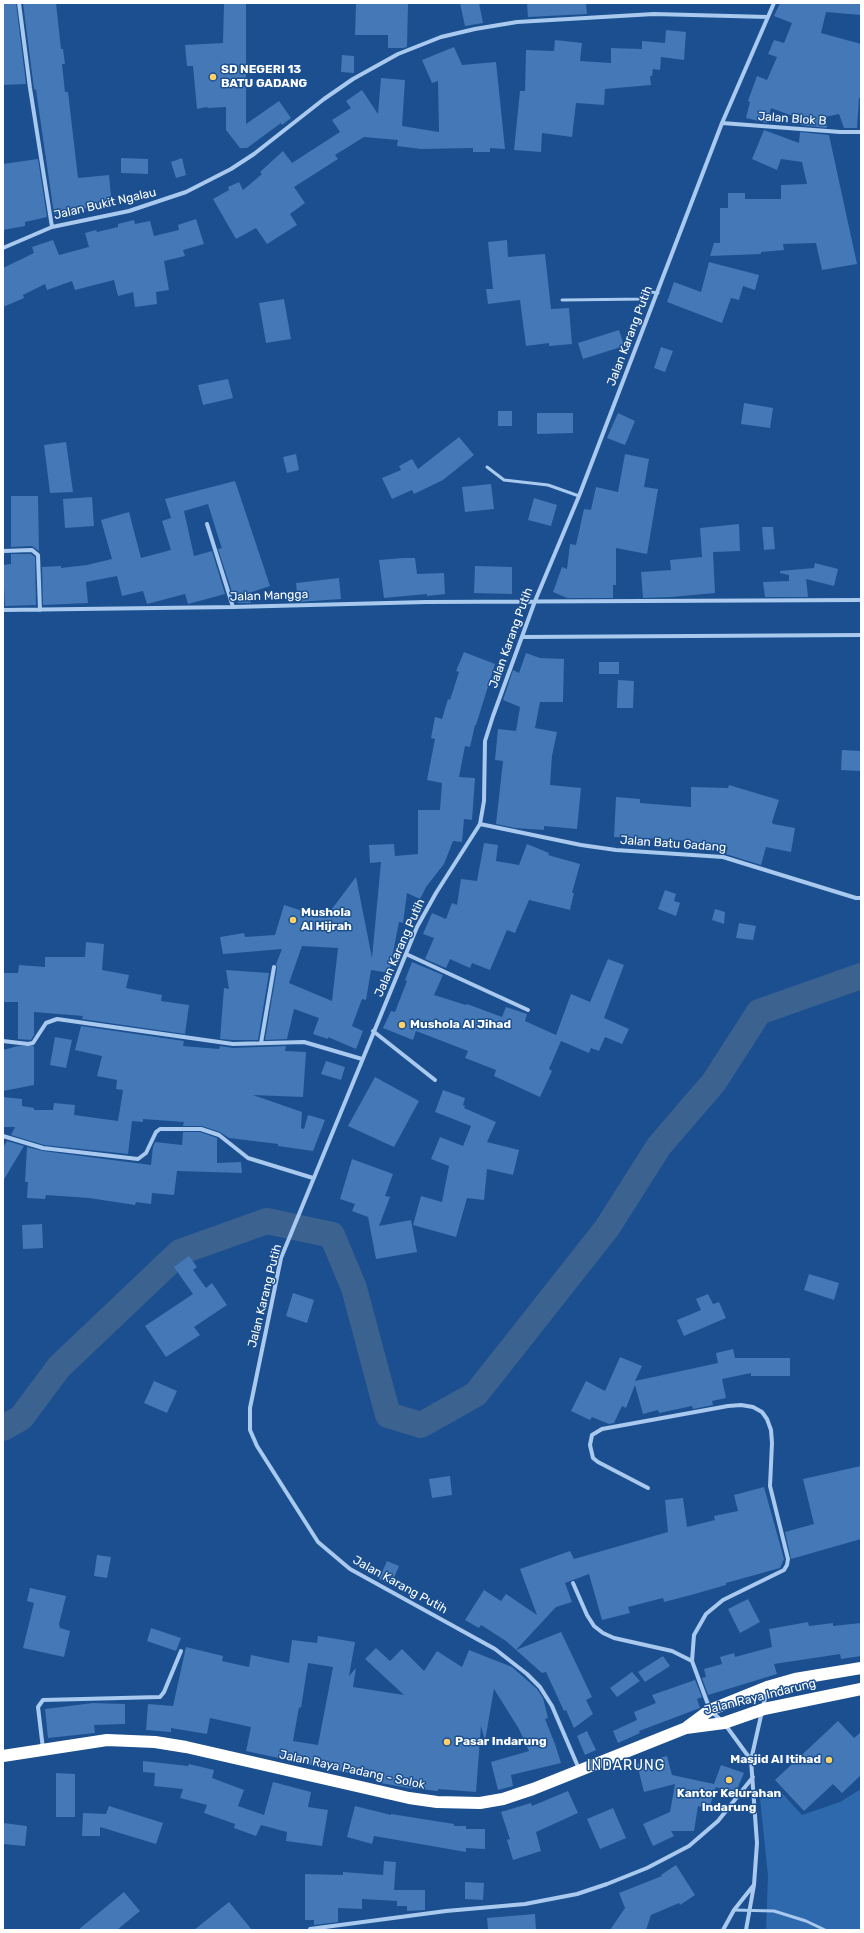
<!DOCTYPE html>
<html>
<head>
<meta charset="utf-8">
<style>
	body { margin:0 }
	#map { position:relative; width:864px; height:1933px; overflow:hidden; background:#1b4f8f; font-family:Rubik,sans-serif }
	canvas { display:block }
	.frame { position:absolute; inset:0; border:4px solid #fff; pointer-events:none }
</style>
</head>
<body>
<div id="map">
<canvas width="864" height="1933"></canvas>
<div class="frame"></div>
</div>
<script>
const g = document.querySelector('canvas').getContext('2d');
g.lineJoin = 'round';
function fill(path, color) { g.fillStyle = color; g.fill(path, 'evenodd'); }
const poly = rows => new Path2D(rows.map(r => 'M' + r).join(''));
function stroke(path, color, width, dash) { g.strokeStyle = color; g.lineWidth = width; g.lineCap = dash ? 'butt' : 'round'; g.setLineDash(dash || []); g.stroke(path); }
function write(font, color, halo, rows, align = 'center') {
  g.font = font + ' Rubik,sans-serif'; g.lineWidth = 3; g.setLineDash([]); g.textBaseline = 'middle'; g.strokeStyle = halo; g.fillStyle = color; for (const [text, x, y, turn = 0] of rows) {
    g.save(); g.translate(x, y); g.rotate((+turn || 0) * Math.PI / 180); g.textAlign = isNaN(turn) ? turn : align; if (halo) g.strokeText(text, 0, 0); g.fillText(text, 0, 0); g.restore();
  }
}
const green = poly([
	[861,1789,861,1930,766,1930,768,1876,760,1798,779,1790,802,1815,840,1802]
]);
const river = poly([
	[3,1428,21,1418,59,1367,180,1252,267,1221,332,1235,354,1288,388,1415,421,1425,476,1394,607,1228,659,1146,714,1082,759,1012,861,976]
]);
const building = poly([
	[3,3,16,3,26,84,3,85],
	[23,3,56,3,61,49,63,49,65,64,62,64,65,92,68,92,78,178,109,175,112,206,80,209,80,211,54,214,36,90,34,89],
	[224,3,246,3,246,124,279,101,291,118,282,125,281,123,247,148,240,148,226,130,226,107,208,108,207,107,197,109,193,66,187,66,185,45,223,43],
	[356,3,408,4,407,47,403,48,388,48,388,35,355,35],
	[460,3,479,3,483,23,465,26],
	[527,3,586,3,587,14,528,17],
	[780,3,861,3,861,15,826,12,821,33,861,44,861,98,859,98,857,128,844,128,839,114,825,117,827,128,800,125,801,119,771,108,767,123,746,118,750,102,748,101,757,76,767,80,777,57,768,54,774,40,784,43,792,23,774,16],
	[666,30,686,32,684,60,661,57,660,70,653,69,652,76,650,76,651,85,605,89,604,105,576,103,572,137,542,133,541,152,514,150,520,91,525,91,526,50,554,51,555,40,582,43,580,61,611,63,611,48,642,49,642,41,665,43],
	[454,47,462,65,496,62,505,149,490,148,490,152,473,152,473,148,421,149,397,146,398,140,364,137,335,155,338,159,294,187,305,203,290,214,297,225,267,244,256,228,236,239,213,199,229,190,228,187,239,182,243,190,262,174,260,172,283,151,292,163,340,132,332,120,351,108,346,101,362,90,378,114,381,78,405,80,402,126,439,132,438,81,432,83,422,60],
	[342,55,354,56,354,73,341,72],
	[764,130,799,143,800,132,829,135,857,264,822,270,816,243,783,244,784,250,761,252,761,254,710,256,714,243,720,243,720,208,728,208,728,193,745,193,745,199,781,199,781,185,807,184,802,162,781,159,777,170,752,159],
	[121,158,148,159,148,174,121,173],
	[182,158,186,175,176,178,171,162],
	[38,159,47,217,25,222,25,226,3,230,3,164],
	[196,219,204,244,183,250,185,256,164,261,169,290,156,292,157,304,135,307,133,292,118,296,114,280,75,290,72,281,47,290,45,284,23,295,24,298,3,307,3,268,34,253,32,247,53,240,59,255,89,247,85,233,96,230,97,232,118,227,118,224,134,220,135,224,150,221,154,236,179,230,178,225],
	[507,240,508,257,545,254,551,309,569,308,572,344,549,346,549,343,526,346,520,300,488,304,486,289,493,289,488,242],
	[709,262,759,275,755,290,743,286,739,300,731,298,722,323,667,302,674,282,701,292],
	[284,299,291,339,266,343,259,303],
	[619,330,624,346,583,359,578,343],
	[661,347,673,351,665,372,654,368],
	[228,379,233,398,203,405,198,385],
	[744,403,773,408,770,428,741,424],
	[498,411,512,411,512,426,498,426],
	[537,413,573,413,573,433,537,434],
	[618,413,635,421,625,445,607,438],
	[459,437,474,455,443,480,414,494,412,490,392,499,382,478,401,470,399,466,412,459,418,469],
	[66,442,73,492,50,493,44,445],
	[296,454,299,470,287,473,283,457],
	[625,454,649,459,644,487,658,489,647,554,616,548,616,585,613,585,613,598,567,598,553,592,562,567,567,569,570,544,576,545,584,509,591,510,596,487,618,492],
	[235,481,270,586,249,593,251,603,238,603,235,591,232,592,218,549,222,548,220,543,208,504,184,511,194,556,212,551,225,594,188,604,185,594,147,604,143,591,122,596,117,576,86,582,88,603,43,605,42,567,61,566,61,568,87,565,112,559,101,520,129,512,141,558,171,550,162,521,171,518,165,499],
	[491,484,494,509,465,512,462,487],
	[11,496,38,496,39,551,32,546,11,547],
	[92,497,94,526,65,528,63,499],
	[534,498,557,505,551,526,528,520],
	[739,524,740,551,713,552,715,593,671,597,643,598,641,572,671,570,670,560,702,557,700,528],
	[762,527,773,527,775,549,764,550],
	[11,554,31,554,35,557,36,605,5,606,3,565,11,564],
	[404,558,415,558,417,574,444,573,445,594,427,596,427,594,384,598,379,560],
	[815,563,838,569,834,586,806,579,808,597,765,597,763,582,789,581,789,575,780,573,780,571,814,568],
	[475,566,512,567,512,594,474,593],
	[339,578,341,599,298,602,296,583],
	[464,652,495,664,476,725,475,725,470,747,465,746,459,777,475,778,472,820,464,819,462,842,453,841,444,864,426,887,420,899,407,893,403,923,399,922,389,973,371,970,366,1000,362,999,352,1026,363,1031,356,1049,328,1037,328,1039,313,1034,319,1018,294,1009,287,1039,265,1040,277,968,276,964,282,949,223,954,220,937,244,933,245,937,275,935,284,905,325,918,356,877,372,958,381,862,370,863,369,845,394,844,395,856,418,854,418,810,440,810,442,783,427,780,435,739,431,738,435,717,442,719,448,699,450,700,459,672,456,671],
	[302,946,338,948,332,1001,289,983],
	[526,653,540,658,564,659,563,702,540,702,535,728,557,732,552,756,550,785,581,788,577,829,544,826,544,830,515,828,496,824,503,761,495,760,498,729,516,731,520,707,503,700,513,670,519,673],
	[599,662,619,662,619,674,599,674],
	[618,680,634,681,633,708,617,708],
	[842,750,861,751,861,771,841,770],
	[729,785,779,800,772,822,773,824,795,828,791,852,766,847,761,865,726,854,728,847,689,845,690,841,665,839,614,837,616,797,640,799,640,803,691,807,691,787,728,788],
	[484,843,498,845,496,861,519,865,527,844,549,853,548,855,580,864,572,893,574,893,570,910,529,900,515,933,507,930,490,970,472,963,470,968,450,959,446,968,425,959,434,938,423,934,432,913,446,919,452,903,457,905,461,879,477,881],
	[665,890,676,894,674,901,680,903,676,916,658,909],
	[715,909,725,912,724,924,712,920],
	[739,923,756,926,753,940,736,938],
	[86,942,104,944,102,970,129,975,126,988,162,995,161,1001,189,1005,185,1034,82,1019,83,1016,34,1012,34,1035,31,1040,18,1039,18,1002,3,1002,3,973,18,973,19,965,45,967,45,957,85,957],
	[608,959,624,965,604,1018,629,1029,622,1044,605,1037,599,1051,591,1048,589,1053,561,1041,549,1069,552,1071,540,1097,494,1076,496,1070,465,1058,468,1051,416,1031,413,1040,383,1028,391,1011,395,1012,407,981,405,980,412,962,443,975,434,995,466,1005,467,1004,502,1017,506,1007,527,1014,525,1021,556,1035,571,994,590,1002],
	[226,970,269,973,258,1040,233,1040,220,1039,224,988,229,989],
	[81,1026,184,1041,183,1046,219,1049,220,1046,233,1048,286,1046,285,1051,306,1052,303,1097,253,1095,302,1112,301,1128,304,1129,308,1115,325,1120,313,1151,278,1146,278,1144,229,1138,220,1132,202,1126,183,1126,184,1122,143,1119,143,1122,132,1121,128,1154,44,1145,11,1135,15,1127,3,1127,3,1097,22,1099,22,1106,34,1108,34,1110,53,1110,54,1103,75,1105,74,1115,118,1121,123,1090,116,1089,117,1080,97,1076,102,1056,75,1050],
	[55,1037,72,1040,66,1068,50,1065],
	[34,1046,34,1085,3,1091,3,1050,18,1046],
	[326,1061,345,1067,341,1080,321,1074],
	[375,1077,419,1101,394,1147,348,1126],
	[443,1090,465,1098,463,1105,465,1106,464,1108,496,1122,487,1142,519,1150,513,1175,487,1169,484,1200,467,1198,456,1237,413,1225,421,1196,442,1202,449,1166,431,1159,440,1137,463,1146,471,1126,435,1112],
	[183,1132,200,1132,217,1138,217,1163,241,1162,242,1173,177,1171,174,1195,152,1193,151,1204,136,1202,135,1205,89,1198,46,1195,45,1199,27,1198,28,1182,25,1182,27,1147,43,1151,151,1165,153,1147,155,1142,182,1145],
	[7,1141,24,1146,3,1181,3,1148],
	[352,1159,393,1174,385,1196,390,1197,379,1226,411,1220,417,1252,376,1259,368,1217,352,1211,355,1204,340,1199],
	[42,1224,43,1248,23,1249,22,1225],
	[189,1256,197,1267,193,1270,206,1288,212,1283,227,1305,194,1327,200,1335,166,1357,145,1326,193,1294,174,1267],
	[809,1274,839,1283,834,1300,804,1290],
	[293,1293,314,1300,307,1323,286,1316],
	[708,1294,713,1304,719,1302,726,1318,684,1336,677,1320,701,1310,696,1299],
	[733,1349,735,1358,790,1358,790,1376,751,1376,751,1373,722,1379,726,1398,712,1401,713,1405,693,1409,692,1406,659,1413,658,1410,643,1414,635,1385,626,1408,622,1406,614,1423,609,1424,592,1417,590,1420,571,1411,586,1381,605,1391,620,1357,642,1366,635,1381,718,1363,716,1353],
	[154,1381,177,1391,167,1413,144,1403],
	[861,1466,861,1539,791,1559,785,1532,814,1524,803,1479],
	[450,1476,452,1495,432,1498,429,1479],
	[764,1487,784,1559,780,1568,726,1583,726,1585,691,1595,664,1602,663,1598,628,1607,630,1613,602,1620,589,1574,565,1583,572,1602,556,1607,516,1650,561,1632,592,1697,586,1700,593,1714,574,1728,566,1710,564,1711,546,1672,542,1673,506,1641,481,1625,479,1628,465,1620,484,1590,501,1601,506,1594,537,1615,520,1569,570,1551,574,1559,668,1532,665,1500,683,1498,687,1527,715,1520,714,1516,738,1511,734,1495],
	[97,1555,111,1557,107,1578,94,1576],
	[387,1561,399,1566,391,1585,379,1579],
	[30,1588,66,1596,59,1624,60,1628,70,1631,64,1657,23,1648,34,1603,27,1601],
	[748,1599,760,1622,740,1633,728,1609],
	[808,1622,809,1626,833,1623,833,1626,861,1623,861,1656,841,1659,840,1654,774,1664,777,1674,708,1695,702,1678,706,1677,704,1669,722,1664,720,1657,734,1653,735,1657,772,1647,769,1629],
	[151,1628,181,1638,176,1651,147,1641],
	[318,1636,355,1642,349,1676,356,1668,353,1687,404,1695,365,1659,376,1648,390,1661,402,1649,424,1671,437,1651,462,1667,469,1650,512,1667,537,1689,543,1698,548,1718,545,1719,555,1744,561,1763,511,1775,513,1786,498,1790,491,1762,529,1751,519,1729,494,1689,485,1741,481,1726,476,1792,438,1789,438,1791,408,1788,381,1783,381,1780,246,1751,251,1727,210,1718,207,1734,171,1728,171,1732,146,1730,148,1704,173,1706,186,1647,223,1656,222,1661,249,1667,251,1655,289,1663,292,1640,317,1643],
	[308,1663,333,1667,318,1745,293,1741,299,1707,301,1708],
	[663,1656,670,1666,645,1682,638,1672],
	[632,1672,640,1681,617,1697,610,1688],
	[695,1680,702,1697,697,1699,700,1708,639,1731,640,1733,618,1743,613,1731,637,1720,634,1712,656,1703,652,1695],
	[93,1703,125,1704,125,1724,94,1725,95,1733,48,1738,45,1709],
	[838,1721,854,1738,861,1732,861,1775,842,1793,833,1784,804,1811,775,1780],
	[587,1731,596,1750,585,1755,577,1736],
	[667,1756,672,1775,714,1784,721,1765,744,1773,735,1794,716,1787,709,1809,698,1806,694,1831,671,1831,674,1836,653,1846,643,1824,670,1812,675,1784,644,1792,637,1764],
	[143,1761,188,1766,189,1764,214,1770,212,1778,244,1790,238,1806,264,1815,273,1782,311,1792,308,1807,328,1810,322,1846,286,1841,287,1832,261,1825,256,1836,234,1828,235,1824,204,1813,207,1805,180,1798,183,1789,154,1786,155,1773,143,1772],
	[56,1773,75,1774,75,1817,56,1817],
	[568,1791,578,1813,536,1832,541,1851,513,1860,507,1840,510,1839,501,1812,531,1803,532,1806],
	[109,1806,163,1823,156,1844,100,1827,100,1836,82,1836,83,1813,106,1814],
	[355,1806,391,1815,391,1814,454,1824,454,1826,466,1826,466,1829,485,1829,485,1849,466,1848,466,1852,374,1836,372,1844,347,1837],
	[613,1808,626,1838,600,1849,587,1819],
	[3,1823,27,1826,25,1846,3,1844],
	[384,1861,396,1862,394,1890,425,1890,425,1910,407,1911,407,1906,397,1906,397,1901,362,1899,362,1909,338,1908,338,1922,314,1925,314,1920,305,1920,305,1874,343,1875,343,1872,383,1875],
	[676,1865,695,1895,680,1905,679,1903,651,1915,646,1930,610,1930,625,1908,619,1893,662,1876,661,1875],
	[465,1882,484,1883,483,1900,465,1899],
	[124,1892,140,1911,117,1930,78,1930],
	[229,1902,252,1930,194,1930],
	[535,1914,536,1930,488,1930,487,1918]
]);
const lane = poly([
	[562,300,646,299,651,292,658,293],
	[487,467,504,480,548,485,579,496],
	[734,1910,774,1911,806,1921,825,1930]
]);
const street = poly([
	[19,3,30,88,52,227],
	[722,123,840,132,861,132],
	[3,248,52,227,129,211,186,192,231,169,254,154,324,99,353,79,398,54,441,37,475,29,517,22,654,14,768,17],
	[207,524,233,607],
	[3,551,32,550,38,555,40,610],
	[3,610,233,607,426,602,861,600],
	[522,637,861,635],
	[480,824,581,845,616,850,723,857,856,898,861,898],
	[406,954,528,1010],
	[373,1031,435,1080],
	[3,1041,28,1044,33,1043,46,1023,57,1019,233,1044,304,1042,362,1059],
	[261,1043,274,967],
	[3,1136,43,1148,138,1159,146,1153,156,1132,160,1129,201,1129,219,1135,248,1158,313,1178],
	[648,1488,598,1462,593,1458,590,1445,592,1435,602,1429,728,1406,741,1405,753,1407,762,1412,767,1419,771,1430,772,1443,770,1486,788,1559,787,1565,784,1570,723,1600,706,1614,694,1635,692,1661,710,1710,724,1723,751,1760],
	[573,1583,587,1615,594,1626,603,1633,614,1638,672,1651,692,1661],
	[43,1749,38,1707,43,1700,160,1697,164,1692,181,1651],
	[579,1769,552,1706,540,1687,527,1674,495,1649,350,1569,318,1542,257,1446,250,1430,250,1408,281,1258,417,927,436,893,480,824,484,801,485,741,493,716,535,601,579,496,722,123,774,3],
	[310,1929,446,1911,525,1904,577,1894,607,1884,647,1868,689,1846,718,1821,753,1777],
	[723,1930,734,1910,753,1886],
	[746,1930,754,1885,757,1843,751,1760,767,1689]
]);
const highway = poly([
	[687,1727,710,1710,767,1687,795,1679,861,1668],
	[3,1756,107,1740,155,1742,186,1747,409,1798,437,1802,480,1803,503,1799,533,1789,686,1728,724,1723,764,1709,861,1689]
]);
const markers = [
	[213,77,4,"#ffd166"],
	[293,920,4,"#ffd166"],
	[402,1025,4,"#ffd166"],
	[447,1742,4,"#ffd166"],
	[829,1760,4,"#ffd166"],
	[729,1780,4,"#ffd166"]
];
const poiNames = [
	["SD NEGERI 13",221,70],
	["BATU GADANG",221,84],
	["Mushola",301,913],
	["Al Hijrah",301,927],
	["Mushola Al Jihad",410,1025],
	["Pasar Indarung",455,1742],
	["Masjid Al Itihad",821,1760,"right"],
	["Kantor Kelurahan",729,1794,"center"],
	["Indarung",729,1808,"center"]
];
const streetNames = [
	["Jalan Blok B",792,119,4],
	["Jalan Bukit Ngalau",105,204,-13],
	["Jalan Karang Putih",630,336,-69],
	["Jalan Mangga",269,596,-2],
	["Jalan Karang Putih",511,638,-70],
	["Jalan Batu Gadang",673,844,4],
	["Jalan Karang Putih",400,948,-66],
	["Jalan Karang Putih",265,1296,-76],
	["Jalan Karang Putih",400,1585,29],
	["Jalan Raya Indarung",760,1697,-14],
	["Jalan Raya Padang - Solok",352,1770,12]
];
const quarterNames = [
	["INDARUNG",626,1766]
];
fill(green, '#2e69ad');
stroke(river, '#3c6290', 26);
fill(building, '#4478b7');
stroke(lane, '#a9c9ee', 3);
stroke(street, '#a9c9ee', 4);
stroke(highway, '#fff', 12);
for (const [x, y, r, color] of markers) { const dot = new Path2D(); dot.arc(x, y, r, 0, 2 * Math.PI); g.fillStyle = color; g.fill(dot); stroke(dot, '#1b4f8f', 1.5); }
write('bold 12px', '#fff', '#1b4f8f', poiNames, 'left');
write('12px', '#fff', '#1b4f8f', streetNames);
g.letterSpacing = '1px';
write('14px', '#fff', '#1b4f8f', quarterNames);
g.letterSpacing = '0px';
</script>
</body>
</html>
